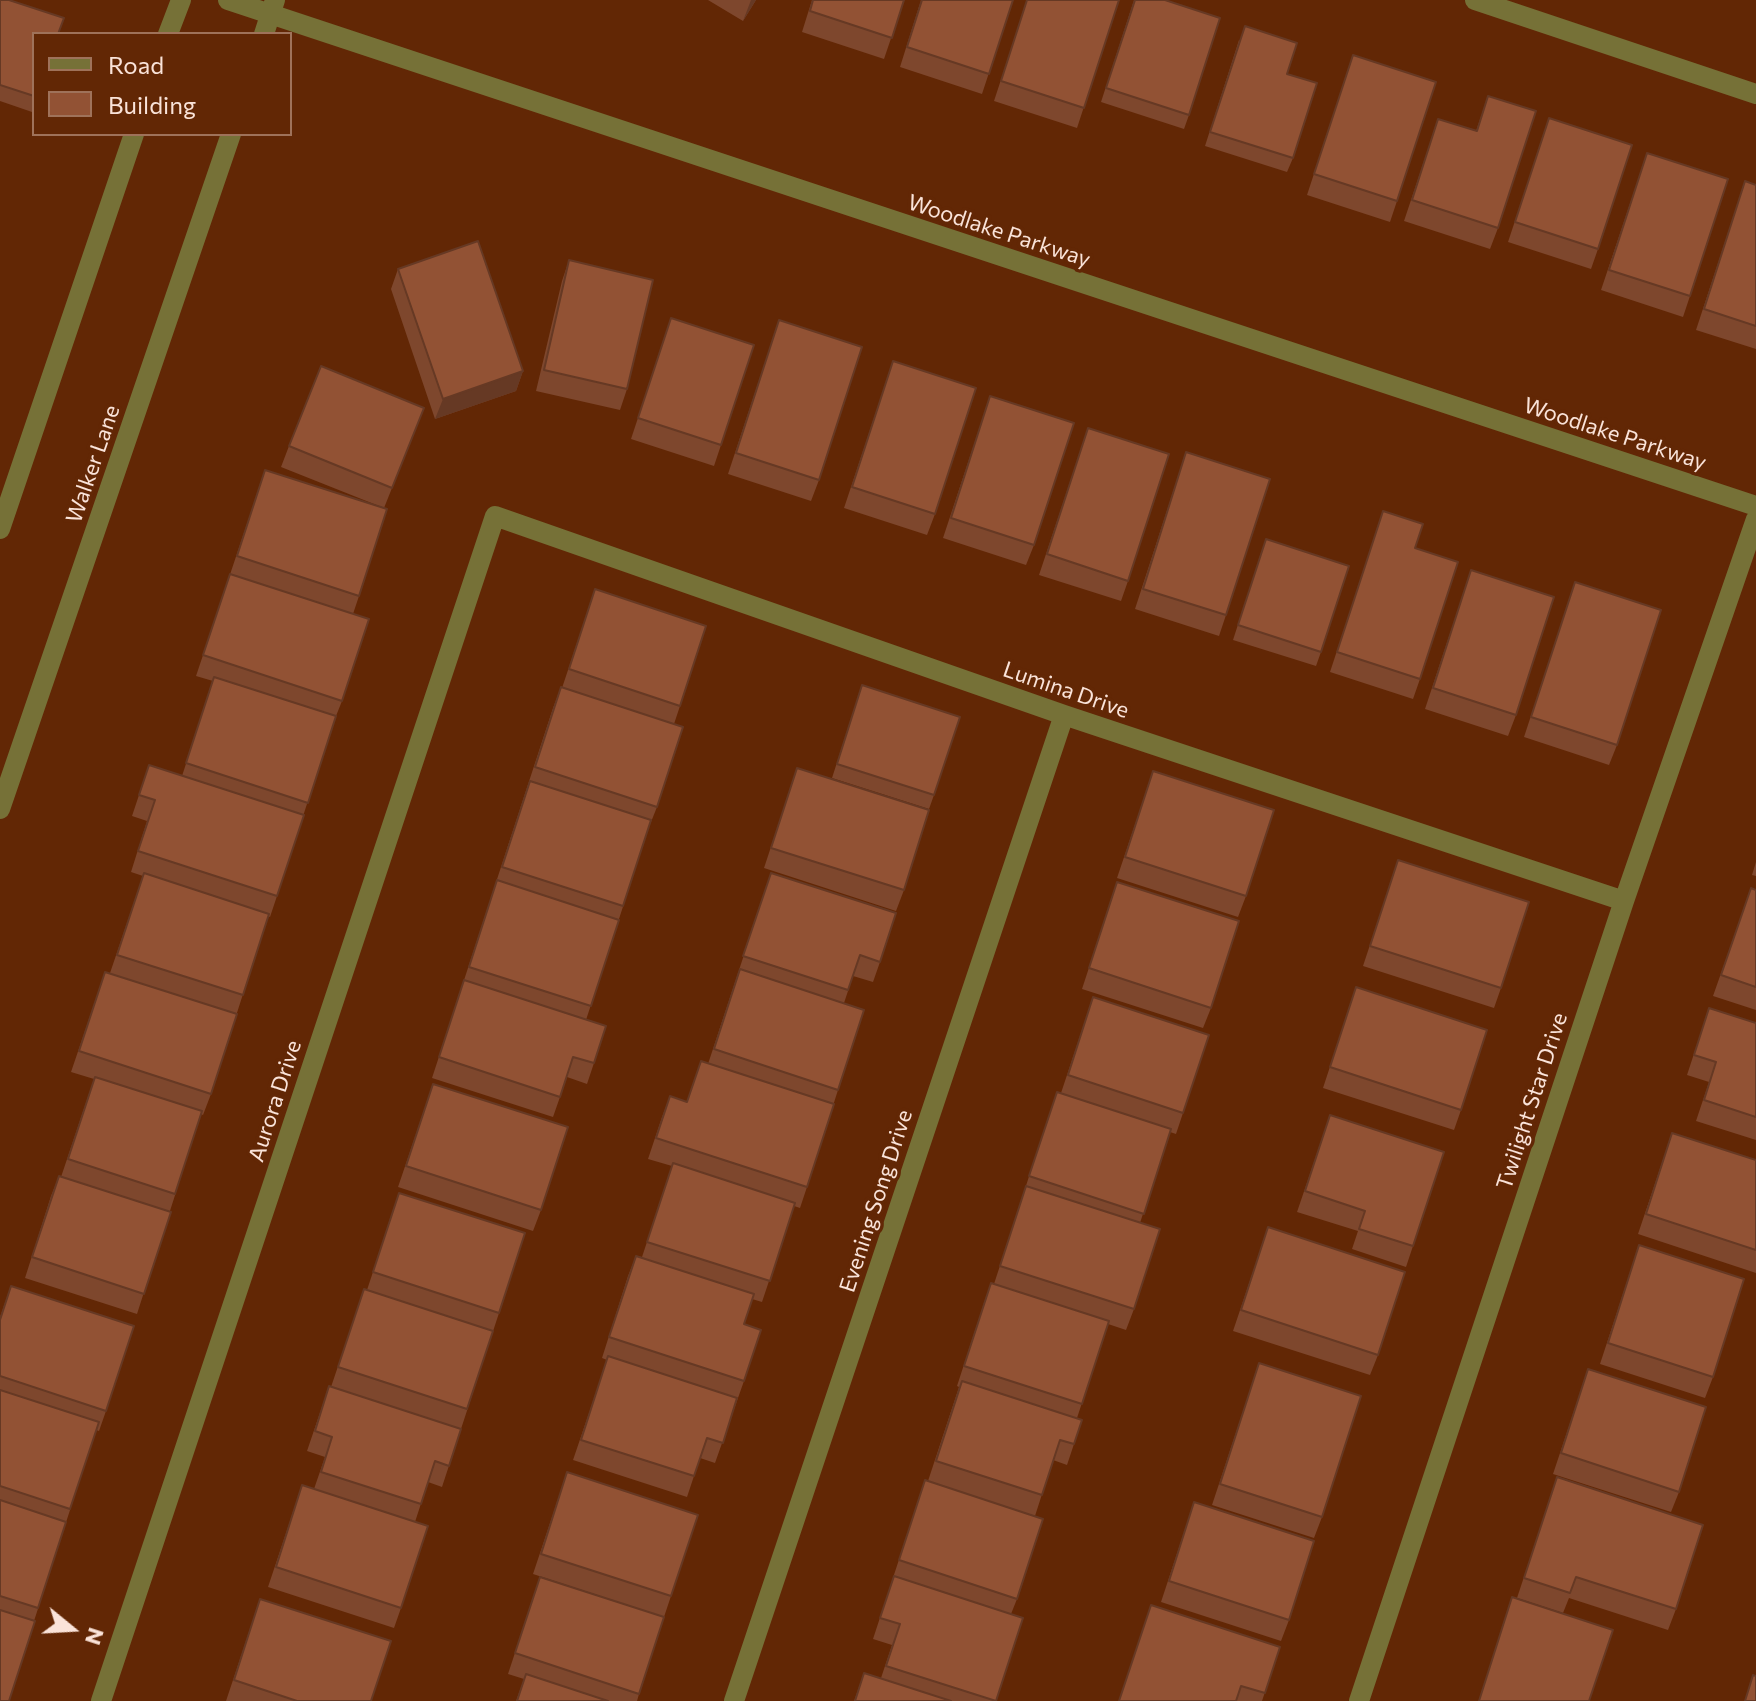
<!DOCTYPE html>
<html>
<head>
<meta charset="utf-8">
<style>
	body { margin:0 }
	#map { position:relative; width:1756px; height:1701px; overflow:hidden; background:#622705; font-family:Commissioner,sans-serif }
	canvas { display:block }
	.legend { position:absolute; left:32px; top:32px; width:260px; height:104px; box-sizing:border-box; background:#622705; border:2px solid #9f725a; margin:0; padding:10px 14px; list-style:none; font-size:24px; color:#fae3d9 }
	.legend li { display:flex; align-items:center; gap:16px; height:40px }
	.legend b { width:40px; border:2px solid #9f725a }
	.north { position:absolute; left:32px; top:1589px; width:80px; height:80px; -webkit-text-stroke:6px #622705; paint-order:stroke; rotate:108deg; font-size:22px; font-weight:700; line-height:32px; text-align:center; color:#fae3d9 }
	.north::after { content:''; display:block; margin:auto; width:28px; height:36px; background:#fae3d9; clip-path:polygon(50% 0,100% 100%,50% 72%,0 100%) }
</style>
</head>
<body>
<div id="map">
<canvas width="1756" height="1701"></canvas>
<ul class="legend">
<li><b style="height:10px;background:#767137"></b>Road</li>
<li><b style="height:22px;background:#925234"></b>Building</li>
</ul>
<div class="north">N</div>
</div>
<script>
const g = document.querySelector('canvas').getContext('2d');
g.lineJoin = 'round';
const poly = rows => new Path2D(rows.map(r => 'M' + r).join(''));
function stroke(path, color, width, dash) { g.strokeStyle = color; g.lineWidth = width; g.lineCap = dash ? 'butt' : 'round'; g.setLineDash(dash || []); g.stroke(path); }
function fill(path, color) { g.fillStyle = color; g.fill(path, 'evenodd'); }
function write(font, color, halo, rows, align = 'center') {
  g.font = font + ' Commissioner,sans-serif'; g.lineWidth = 7; g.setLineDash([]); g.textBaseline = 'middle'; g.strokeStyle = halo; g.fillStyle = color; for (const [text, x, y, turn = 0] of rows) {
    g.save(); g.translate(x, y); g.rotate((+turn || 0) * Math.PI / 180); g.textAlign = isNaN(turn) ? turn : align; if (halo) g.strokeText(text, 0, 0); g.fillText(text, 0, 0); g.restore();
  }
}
const minor = poly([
	[1475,0,1756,94],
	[101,1701,495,516,1064,715,1624,901],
	[734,1701,1064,715],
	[1359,1701,1624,901,1756,519]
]);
const tertiary = poly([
	[228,0,1756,506],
	[168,34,181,0],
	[264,34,275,0],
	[0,529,134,134],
	[0,809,231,134]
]);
const wall = poly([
	[0,0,34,34,34,108,32,112,0,101],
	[708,0,756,0,743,21],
	[812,0,904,0,884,59,802,32],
	[921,0,1013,0,982,94,900,67],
	[1027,0,1119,0,1077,128,994,101],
	[1134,0,1189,115,1184,129,1101,102],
	[1239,40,1287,74,1293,158,1287,172,1205,146],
	[1353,55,1397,201,1390,222,1307,195],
	[1488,96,1498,228,1490,249,1404,221,1438,119,1476,131],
	[1549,118,1598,249,1591,269,1508,242],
	[1647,153,1690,296,1683,317,1601,290],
	[1745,181,1756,185,1756,349,1696,330],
	[569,260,627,389,620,410,536,391,562,281],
	[398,269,523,371,516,391,435,419,391,289],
	[671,318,721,445,714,466,631,439],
	[779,320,819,480,811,501,728,474],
	[893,361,935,514,927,535,844,508],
	[990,396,1034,545,1026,565,943,538],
	[424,408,384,508,281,467,289,446],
	[1088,428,1128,581,1121,601,1039,575],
	[1186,452,1226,615,1219,636,1135,609],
	[265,470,359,596,353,614,342,701,334,721,277,896,270,917,268,916,211,1094,203,1115,201,1114,137,1314,25,1278,51,1196,59,1176,61,1177,94,1079,71,1072,105,972,110,973,143,876,131,872,147,821,132,816,149,765,182,776,213,681,196,676],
	[1383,511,1415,548,1420,679,1413,699,1330,672],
	[1261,553,1321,652,1316,666,1233,640],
	[1471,570,1516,715,1508,736,1425,709],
	[1575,582,1617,745,1609,765,1524,737],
	[595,589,680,706,674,724,657,807,649,827,586,1020,594,1063,587,1084,567,1077,553,1117,432,1078,553,708,561,687,562,688],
	[857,700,934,795,929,809,832,778],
	[797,768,904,890,896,911,764,868],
	[1153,771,1246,896,1238,917,1117,878],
	[1398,860,1501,988,1494,1008,1363,966],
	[1756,862,1756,876,1752,875],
	[771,873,880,962,873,982,853,976,844,1003,838,1090,807,1187,800,1208,794,1206,762,1302,752,1299,744,1324,744,1381,715,1463,700,1458,687,1497,573,1460,607,1360,602,1358,628,1276,636,1256,642,1257,672,1166,648,1159,662,1117,670,1096,687,1102,701,1061,708,1064],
	[1117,882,1211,1008,1203,1028,1082,989],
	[1751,888,1756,890,1756,1010,1713,996],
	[1356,987,1461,1110,1454,1130,1323,1088],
	[1093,997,1183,1113,1176,1134,1170,1132,1140,1223,1134,1309,1126,1330,1108,1324,1077,1418,1074,1444,1067,1465,1053,1460,1035,1516,928,1481,959,1387,957,1386,984,1303,991,1283,994,1284,1050,1112,1057,1092,1061,1093],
	[1709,1008,1756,1023,1756,1140,1696,1121,1709,1082,1687,1075],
	[433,1084,541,1210,533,1231,398,1187],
	[1330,1115,1413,1246,1406,1267,1352,1249,1358,1231,1297,1212],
	[1672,1133,1756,1160,1756,1273,1638,1234],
	[399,1193,499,1313,442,1487,428,1482,415,1522,401,1608,394,1628,268,1587,302,1485,314,1489,325,1457,307,1451,329,1386,331,1387,364,1289,367,1290],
	[1268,1227,1378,1355,1370,1375,1233,1331],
	[1639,1245,1713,1377,1705,1398,1600,1364],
	[11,1286,106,1411,99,1431,96,1430,34,1621,0,1701,0,1317],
	[1259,1363,1322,1517,1314,1538,1212,1505],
	[1588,1369,1679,1492,1671,1512,1553,1474],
	[567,1472,671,1596,664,1617,533,1574],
	[1557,1477,1676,1609,1668,1630,1569,1598,1563,1613,1517,1598],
	[925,1480,1017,1599,1011,1614,996,1701,854,1701,864,1673,881,1678,892,1645,873,1639],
	[1194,1502,1289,1620,1281,1641,1161,1602],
	[540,1577,639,1694,637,1701,516,1701,524,1679,508,1674],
	[260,1599,371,1701,226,1701],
	[1151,1605,1280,1647,1262,1701,1119,1701]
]);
const shadedWall = poly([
	[751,0,756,0,743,21],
	[523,371,516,391,435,419,443,399]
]);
const building = poly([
	[0,0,9,0,64,18,58,34,34,34,34,96,0,85,0,0],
	[813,0,904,0,892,38,810,11,813,0],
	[922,0,1013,0,989,74,907,47,922,0],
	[1027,0,1119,0,1084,108,1001,81,1027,0],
	[1135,0,1165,0,1220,18,1189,115,1106,88,1135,0],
	[1245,26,1297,43,1287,74,1317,83,1293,158,1210,132,1245,26],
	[1353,55,1436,82,1397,201,1314,174,1353,55],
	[1488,96,1536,111,1498,228,1412,200,1438,119,1477,131,1488,96],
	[1549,118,1632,145,1598,249,1515,222,1549,118],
	[1647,153,1728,179,1690,296,1609,270,1647,153],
	[1745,181,1756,185,1756,326,1704,309,1745,181],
	[478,241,523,371,443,399,398,269,478,241],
	[569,260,653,280,627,389,544,370,569,260],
	[671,318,754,345,721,445,638,418,671,318],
	[779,320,862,347,819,480,736,453,779,320],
	[893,361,976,388,935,514,852,487,893,361],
	[321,366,424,408,392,488,289,446,321,366],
	[990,396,1074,423,1034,545,951,518,990,396],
	[1088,428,1169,454,1128,581,1047,554,1088,428],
	[1186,452,1270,479,1226,615,1143,589,1186,452],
	[265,470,387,509,359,596,237,556,265,470],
	[1383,511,1423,524,1415,548,1458,562,1420,679,1337,652,1383,511],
	[1266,539,1349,566,1321,652,1238,625,1266,539],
	[1471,570,1554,597,1516,715,1433,688,1471,570],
	[230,574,369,619,342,701,203,655,230,574],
	[1575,582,1661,610,1617,745,1531,717,1575,582],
	[595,589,706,626,680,706,569,669,595,589],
	[214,677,336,716,308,803,186,763,214,677],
	[862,685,960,717,934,795,837,764,862,685],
	[561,687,683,727,657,807,535,767,561,687],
	[149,765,304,815,277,896,138,851,155,800,139,795,149,765],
	[797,768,929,810,904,890,771,848,797,768],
	[1153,771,1274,810,1246,896,1125,857,1153,771],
	[530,781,651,820,623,906,502,867,530,781],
	[1398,860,1529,902,1501,988,1370,946,1398,860],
	[144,873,269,914,243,995,117,955,144,873],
	[771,873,896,913,880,962,860,955,848,990,743,956,771,873],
	[497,880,619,920,591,1006,469,967,497,880],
	[1117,882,1239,921,1211,1008,1089,968,1117,882],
	[1751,888,1756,890,1756,987,1721,975,1751,888],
	[740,969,864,1010,838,1090,714,1049,740,969],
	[105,972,237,1014,211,1094,79,1051,105,972],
	[464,980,606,1026,594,1063,573,1057,560,1097,439,1057,464,980],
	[1356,987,1487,1030,1461,1110,1330,1067,1356,987],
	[1093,997,1209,1035,1183,1113,1068,1075,1093,997],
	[1709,1008,1756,1023,1756,1117,1704,1100,1716,1062,1694,1055,1709,1008],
	[701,1061,834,1104,807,1187,656,1138,670,1096,687,1102,701,1061],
	[95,1077,202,1111,175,1194,68,1159,95,1077],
	[433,1084,568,1127,541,1210,406,1166,433,1084],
	[1057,1092,1171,1129,1144,1214,1029,1176,1057,1092],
	[1330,1115,1444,1152,1413,1246,1359,1229,1365,1211,1305,1191,1330,1115],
	[1672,1133,1756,1160,1756,1250,1646,1214,1672,1133],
	[673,1163,795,1203,770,1281,647,1242,673,1163],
	[59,1176,171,1212,144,1294,32,1257,59,1176],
	[1026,1186,1160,1229,1134,1309,1000,1266,1026,1186],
	[399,1193,525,1233,499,1313,373,1272,399,1193],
	[1268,1227,1405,1272,1378,1355,1241,1310,1268,1227],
	[1639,1245,1744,1279,1713,1377,1608,1343,1639,1245],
	[636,1256,754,1294,744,1324,761,1330,744,1381,609,1337,636,1256],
	[991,1283,1109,1321,1082,1404,964,1366,991,1283],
	[11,1286,134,1326,106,1411,0,1376,0,1320,11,1286],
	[364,1289,493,1331,467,1409,338,1367,364,1289],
	[608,1356,737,1398,723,1443,707,1438,694,1476,581,1440,608,1356],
	[1259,1363,1361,1396,1322,1517,1220,1484,1259,1363],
	[1588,1369,1706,1407,1679,1492,1561,1453,1588,1369],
	[962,1381,1082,1420,1074,1444,1060,1440,1042,1495,936,1461,962,1381],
	[329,1386,461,1429,449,1466,435,1461,421,1504,321,1472,332,1437,315,1431,329,1386],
	[0,1390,99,1422,70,1509,0,1486,0,1390],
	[567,1472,698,1515,671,1596,541,1554,567,1472],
	[1557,1477,1703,1525,1676,1609,1576,1577,1570,1593,1524,1578,1557,1477],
	[925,1480,1043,1519,1017,1599,899,1560,925,1480],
	[302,1485,428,1526,401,1608,276,1567,302,1485],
	[0,1500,66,1522,38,1608,0,1596,0,1500],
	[1194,1502,1314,1541,1289,1620,1169,1581,1194,1502],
	[894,1576,1023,1618,996,1701,886,1666,900,1624,880,1618,894,1576],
	[540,1577,664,1617,639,1694,515,1653,540,1577],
	[1512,1597,1613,1630,1589,1701,1479,1701,1512,1597],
	[260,1599,391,1641,371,1701,297,1701,234,1680,260,1599],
	[1151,1605,1280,1647,1265,1693,1241,1686,1236,1701,1119,1701,1151,1605],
	[0,1610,35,1621,9,1701,0,1701,0,1610],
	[864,1673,951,1701,855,1701,864,1673],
	[526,1674,608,1701,517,1701,526,1674],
	[1753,1675,1756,1676,1756,1701,1745,1701,1753,1675]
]);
const streetNames = [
	["Woodlake Parkway",999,231,18],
	["Woodlake Parkway",1615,434,18],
	["Walker Lane",93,464,-71],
	["Lumina Drive",1066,690,19],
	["Aurora Drive",275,1101,-72],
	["Twilight Star Drive",1532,1101,-72],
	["Evening Song Drive",876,1201,-72]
];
stroke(minor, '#767137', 20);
stroke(tertiary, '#767137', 20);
fill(wall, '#7e472d');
fill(shadedWall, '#663924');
fill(building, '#925234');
stroke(building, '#663924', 2);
write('22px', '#fae3d9', '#622705', streetNames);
</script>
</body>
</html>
